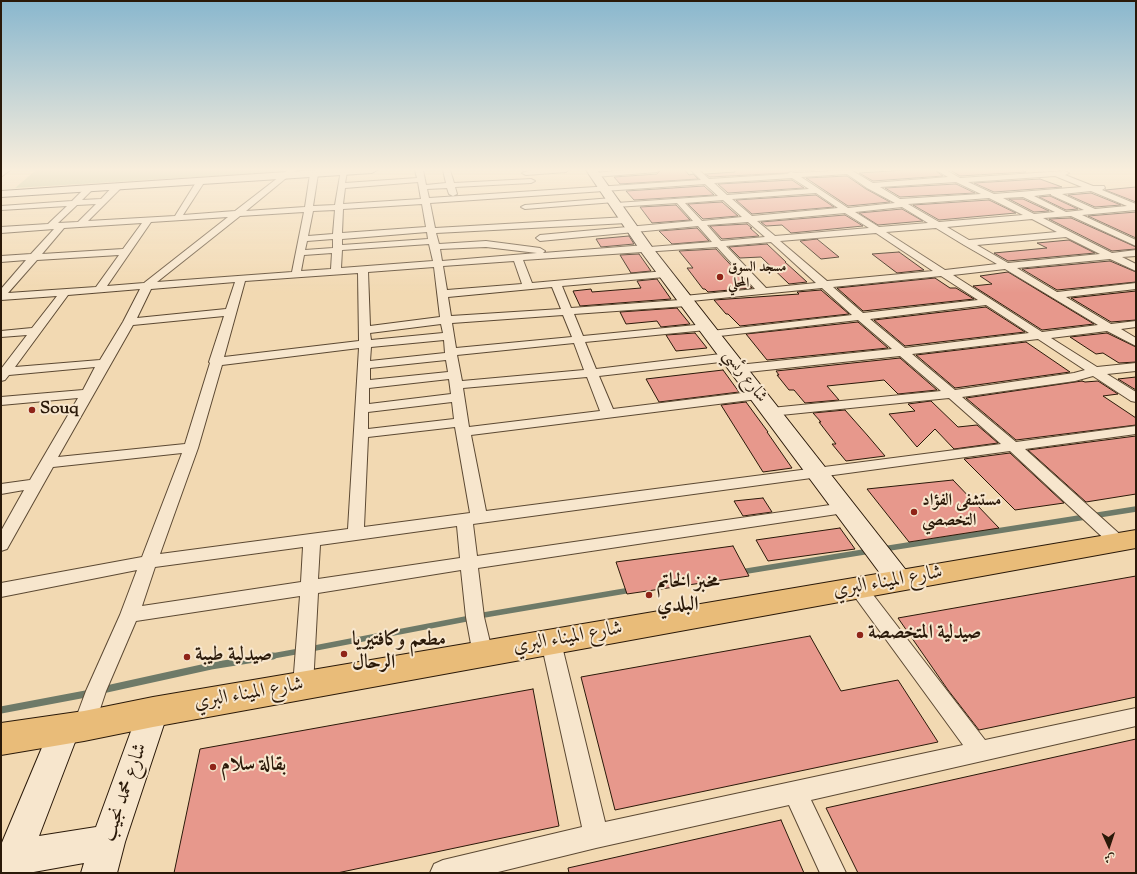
<!DOCTYPE html>
<html>
<head>
<meta charset="utf-8">
<style>
	body { margin:0 }
	#map { position:relative; width:1137px; height:874px; overflow:hidden; background:#f2d9b2; font-family:"Sorts Mill Goudy",Amiri,serif }
	canvas { display:block }
	.frame { position:absolute; inset:0; border:2px solid #2a1909; pointer-events:none }
	.north { position:absolute; left:1089px; top:826px; width:40px; height:40px; -webkit-text-stroke:3px #f7e6cd; paint-order:stroke; rotate:177deg; font-size:11px; font-weight:700; line-height:16px; text-align:center; color:#2a1909 }
	.north::after { content:''; display:block; margin:auto; width:14px; height:18px; background:#2a1909; clip-path:polygon(50% 0,100% 100%,50% 72%,0 100%) }
</style>
</head>
<body>
<div id="map">
<canvas width="1137" height="874"></canvas>
<div class="frame"></div>
<div class="north">ش</div>
</div>
<script>
const g = document.querySelector('canvas').getContext('2d');
g.lineJoin = 'round';
function fill(path, color) { g.fillStyle = color; g.fill(path, 'evenodd'); }
const poly = rows => new Path2D(rows.map(r => 'M' + r).join(''));
function stroke(path, color, width, dash) { g.strokeStyle = color; g.lineWidth = width; g.lineCap = dash ? 'butt' : 'round'; g.setLineDash(dash || []); g.stroke(path); }
function write(font, color, halo, rows, align = 'center') {
  g.font = font + ' "Sorts Mill Goudy",Amiri,serif'; g.lineWidth = 4; g.setLineDash([]); g.textBaseline = 'middle'; g.strokeStyle = halo; g.fillStyle = color; for (const [text, x, y, turn = 0] of rows) {
    g.save(); g.translate(x, y); g.rotate((+turn || 0) * Math.PI / 180); g.textAlign = isNaN(turn) ? turn : align; if (halo) g.strokeText(text, 0, 0); g.fillText(text, 0, 0); g.restore();
  }
}
const green = poly([
	[36,170,282,170,281,172,15,188]
]);
const streamFar1 = poly([
	[883,549,1136,509],
	[741,572,870,551],
	[478,616,631,590],
	[310,649,471,618],
	[267,657,300,651]
]);
const stream = poly([
	[102,690,211,666,273,656],
	[1,710,91,693]
]);
const building = poly([
	[661,170,685,170,689,175,693,174,698,179,620,184,614,177,657,174,661,170],
	[734,170,815,170,791,171,787,173,710,177,705,174,735,172,734,170],
	[906,170,935,170,943,176,873,181,859,173,906,170],
	[950,170,1022,170,1026,172,960,176,950,170],
	[847,176,866,189,890,202,848,206,806,178,847,176],
	[1040,179,1062,187,994,192,974,183,1040,179],
	[792,180,804,188,728,193,718,184,792,180],
	[956,184,975,193,900,197,885,188,956,184],
	[704,186,714,195,634,200,626,191,704,186],
	[1136,187,1136,202,1105,190,1136,187],
	[1091,193,1121,205,1095,207,1068,195,1091,193],
	[816,195,834,207,752,214,736,200,816,195],
	[1050,196,1078,209,1066,210,1039,197,1050,196],
	[1009,199,1023,199,1049,211,1034,212,1009,199],
	[989,200,1016,213,939,220,913,205,989,200],
	[722,202,738,216,703,219,688,204,722,202],
	[676,205,690,220,652,223,640,207,676,205],
	[902,209,923,221,878,225,859,213,902,209],
	[1136,212,1136,238,1088,216,1136,212],
	[845,215,863,226,791,233,782,225,766,226,761,222,845,215],
	[1071,218,1136,247,1136,249,1112,251,1049,219,1071,218],
	[747,224,752,228,750,228,759,236,722,239,710,226,747,224],
	[697,228,709,241,672,244,659,231,697,228],
	[629,236,634,244,601,247,596,239,629,236],
	[817,239,839,257,821,259,800,241,817,239],
	[1069,240,1095,253,1008,261,994,253,1047,248,1037,243,1069,240],
	[767,244,786,262,785,262,807,282,789,284,761,257,740,258,729,247,767,244],
	[716,249,752,288,708,292,705,289,703,289,687,268,693,268,679,251,716,249],
	[899,252,924,270,897,273,872,254,899,252],
	[639,254,651,271,631,273,620,255,639,254],
	[1110,261,1136,272,1136,282,1057,290,1022,269,1110,261],
	[1008,272,1094,324,1042,330,973,286,992,284,980,276,1008,272],
	[935,278,950,288,956,288,974,299,863,311,837,288,935,278],
	[657,279,671,299,580,306,573,291,591,289,592,292,641,288,637,281,657,279],
	[821,290,849,314,740,326,728,314,726,314,714,300,799,294,797,292,821,290],
	[1136,291,1136,320,1111,322,1071,298,1136,291],
	[986,307,1025,332,905,346,874,320,986,307],
	[677,308,690,324,661,327,657,321,626,324,620,312,677,308],
	[858,322,888,348,767,360,746,334,858,322],
	[695,333,707,348,676,351,666,335,695,333],
	[1107,333,1136,347,1136,362,1119,363,1103,353,1096,354,1070,337,1107,333],
	[1026,342,1070,372,955,388,916,355,1026,342],
	[900,358,937,390,898,394,884,380,866,382,827,386,839,400,805,403,794,390,789,390,777,375,779,375,776,371,900,358],
	[723,370,739,392,659,402,646,379,723,370],
	[1136,377,1136,390,1118,379,1136,377],
	[1082,381,1085,382,1098,381,1118,394,1103,396,1136,418,1136,425,1016,440,966,398,1082,381],
	[931,401,958,427,977,425,998,443,954,449,935,429,917,447,889,414,915,411,908,404,931,401],
	[746,402,768,432,767,432,792,468,763,472,721,405,746,402],
	[845,410,868,436,885,456,846,461,832,444,836,444,819,422,821,422,813,413,845,410],
	[1136,436,1136,494,1086,502,1028,450,1136,436],
	[1010,453,1064,503,1015,510,964,459,1010,453],
	[953,480,999,528,909,542,867,489,953,480],
	[763,498,772,512,743,516,734,501,763,498],
	[840,528,855,549,768,561,756,540,840,528],
	[733,546,749,576,627,594,616,562,733,546],
	[1136,576,1136,697,979,730,948,690,898,618,1136,576],
	[810,636,841,691,898,680,938,742,615,810,581,677,810,636],
	[533,689,559,826,337,873,174,873,200,749,533,689],
	[1136,739,1136,873,858,873,826,808,1136,739],
	[781,820,804,873,569,873,568,868,781,820]
]);
const street = poly([
	[2,170,10,170,1,177,2,170],
	[288,170,296,170,246,211,305,207,310,174,314,172,318,174,313,206,335,205,341,170,346,170,347,172,345,183,417,178,415,170,423,170,426,185,446,183,443,170,450,170,454,183,531,179,535,181,531,183,455,187,457,194,453,196,449,194,447,188,427,189,429,198,701,180,691,170,699,170,709,179,787,174,791,172,795,173,851,170,873,183,948,177,936,170,946,170,960,178,1065,171,1069,173,1065,175,1093,186,1104,186,1105,188,1102,190,1136,204,1136,210,1082,215,1136,240,1136,246,1071,216,1043,218,1112,253,1136,250,1136,256,1122,257,1136,264,1136,271,1110,259,1017,268,1057,292,1136,283,1136,289,1066,297,1111,324,1136,321,1136,327,1121,329,1136,338,1136,346,1107,331,1051,338,1097,367,1136,363,1136,371,1107,374,1136,392,1136,402,1131,401,1093,376,1075,381,962,397,1016,442,1136,426,1136,434,1025,449,1124,538,1126,542,1124,546,1118,548,1112,546,1010,451,473,524,477,556,844,503,850,504,852,508,850,512,844,513,478,568,484,617,493,655,490,661,483,663,476,661,473,655,466,617,461,570,318,593,313,686,310,692,303,695,296,692,293,686,300,596,136,621,106,691,92,733,84,736,76,733,73,726,86,691,120,615,137,570,1,597,1,583,142,557,182,453,53,467,7,549,1,551,1,531,24,490,1,494,1,484,30,480,78,398,1,405,1,397,83,390,95,367,9,375,5,380,1,381,1,369,27,335,1,337,1,331,32,328,57,296,1,300,1,289,26,260,1,262,1,256,31,254,54,229,1,233,1,227,48,224,67,206,1,210,1,206,72,201,87,186,90,186,94,188,82,200,101,199,115,184,121,184,121,188,88,221,175,216,198,179,201,179,205,181,183,215,235,211,288,170],
	[847,174,867,188,895,203,848,208,801,177,847,174],
	[1055,176,1082,187,994,194,968,182,1055,176],
	[792,178,809,189,727,195,714,183,792,178],
	[418,182,421,199,343,204,345,188,418,182],
	[956,182,981,194,900,199,880,187,956,182],
	[705,184,718,196,616,203,612,205,616,207,677,203,693,221,540,235,536,238,540,241,698,226,712,242,650,247,646,245,543,253,545,251,540,248,486,241,439,244,436,233,627,223,631,220,627,217,435,228,430,203,705,184],
	[1091,191,1127,206,1095,209,1062,194,1091,191],
	[816,193,838,208,752,216,732,199,816,193],
	[1051,194,1051,195,1084,210,1066,212,1034,196,1051,194],
	[1023,197,1055,212,1034,214,1003,198,1023,197],
	[989,198,1023,215,939,222,908,204,989,198],
	[723,200,742,217,702,221,685,203,723,200],
	[96,204,78,222,58,223,77,205,96,204],
	[422,204,426,227,342,233,343,209,422,204],
	[902,207,928,223,879,227,855,212,902,207],
	[335,210,333,234,308,236,313,211,335,210],
	[304,212,292,272,157,282,240,216,304,212],
	[845,213,869,228,775,236,757,221,845,213],
	[228,217,144,283,107,286,151,222,228,217],
	[1032,219,1057,232,969,240,947,227,1032,219],
	[748,222,765,237,721,241,707,225,748,222],
	[142,223,123,249,42,254,64,228,142,223],
	[936,228,964,245,997,264,945,270,886,232,936,228],
	[427,232,428,239,342,245,342,239,427,232],
	[876,233,933,271,827,281,780,241,876,233],
	[1066,237,1100,254,1008,263,977,245,1066,237],
	[333,239,333,248,305,250,307,241,333,239],
	[771,242,816,283,766,288,726,246,771,242],
	[429,244,433,261,341,268,342,250,429,244],
	[486,247,537,253,442,261,440,249,486,247],
	[717,247,755,289,684,296,680,297,680,300,571,308,562,286,665,277,670,274,665,271,532,283,523,260,717,247],
	[332,253,331,269,301,271,304,255,332,253],
	[119,255,96,287,8,293,37,260,119,255],
	[514,261,522,284,447,290,443,266,514,261],
	[434,267,440,317,370,326,368,272,434,267],
	[1005,269,1098,325,1042,332,953,275,1005,269],
	[358,273,359,341,224,357,245,281,358,273],
	[941,276,978,300,863,313,833,287,941,276],
	[235,282,226,309,137,318,151,289,235,282],
	[552,287,561,309,451,316,448,297,552,287],
	[822,288,852,315,711,331,707,332,705,334,707,336,711,337,858,320,892,349,738,365,734,366,732,369,734,372,738,373,900,356,941,391,771,408,766,409,764,412,766,415,771,416,949,398,1001,444,486,511,471,435,758,399,763,398,764,395,763,392,758,391,613,409,599,376,729,361,733,360,735,357,733,354,729,353,596,369,585,342,706,330,712,327,706,324,583,336,574,314,687,306,691,305,692,303,691,301,822,288],
	[140,289,123,322,100,360,15,367,68,295,140,289],
	[986,305,1029,333,905,348,870,319,986,305],
	[563,315,572,337,456,348,452,323,563,315],
	[224,316,209,362,210,363,185,444,58,457,133,325,224,316],
	[441,324,443,333,371,340,370,333,441,324],
	[1038,339,1085,370,1074,373,955,390,912,354,1038,339],
	[444,340,445,353,370,361,371,347,444,340],
	[574,343,584,370,462,381,457,355,574,343],
	[359,348,348,529,160,554,198,448,222,365,359,348],
	[446,360,448,372,370,380,370,368,446,360],
	[587,377,600,411,469,427,463,388,587,377],
	[449,379,451,394,369,404,369,388,449,379],
	[452,402,454,419,368,429,368,412,452,402],
	[455,427,470,513,364,527,368,437,455,427],
	[457,526,460,558,318,579,320,545,457,526],
	[303,547,301,582,142,606,155,567,303,547],
	[531,170,569,170,566,172,526,175,522,173,531,170],
	[625,170,660,170,657,172,595,177,591,175,595,173,625,170],
	[612,198,616,200,615,202,525,209,521,207,525,205,612,198],
	[858,581,864,583,985,740,1136,708,1136,726,811,800,846,873,820,873,789,805,596,848,494,873,430,873,434,864,443,860,582,827,541,642,544,637,551,634,558,637,561,642,605,822,963,745,852,593,849,588,852,583,858,581]
]);
const secondary = poly([
	[317,170,377,170,372,173,1,197,1,191,317,170],
	[586,170,597,170,652,247,909,574,913,581,909,588,900,590,891,588,642,253,586,170],
	[153,699,164,703,168,712,125,842,117,873,81,873,84,863,28,873,1,873,1,845,54,719,65,715,76,719,80,729,39,836,96,827,138,712,142,703,153,699]
]);
const highway = poly([
	[1136,530,1136,548,153,727,84,741,1,755,1,723,84,711,153,697,1136,530]
]);
const markers = [
	[720,277,4,"#8f2418"],
	[32,410,4,"#8f2418"],
	[914,512,4,"#8f2418"],
	[649,595,4,"#8f2418"],
	[860,635,4,"#8f2418"],
	[344,654,4,"#8f2418"],
	[187,657,4,"#8f2418"],
	[213,767,4,"#8f2418"]
];
const farPoinames = [
	["مسجد السوق",728,269],
	["المحلي",728,285]
];
const streetNames = [
	["شارع رئسي",744,377,53]
];
const poiNames = [
	["Souq",40,410],
	["مستشفى الفؤاد",922,502],
	["التخصصي",922,522]
];
const nearStreetnames = [
	["شارع الميناء البري",888,583,-10],
	["شارع الميناء البري",568,639,-10],
	["شارع الميناء البري",249,695,-10],
	["شارع محمد نجيب",126,793,-71]
];
const nearPoinames = [
	["مخبز الخاتم",657,584],
	["البلدي",657,607],
	["صيدلية المتخصصة",868,635],
	["مطعم وكافتيريا",352,642],
	["الرحال",352,665],
	["صيدلية طيبة",195,657],
	["بقالة سلام",221,767]
];
fill(green, '#b5c090');
stroke(streamFar1, '#6e7a68', 5.5);
stroke(stream, '#6e7a68', 7);
fill(building, '#e7988c');
stroke(building, '#2a1909', 1);
stroke(street, '#5c4933', 2);
stroke(secondary, '#2a1909', 2);
stroke(highway, '#2a1909', 2);
fill(street, '#f7e6cd');
fill(secondary, '#f7e6cd');
fill(highway, '#e9bc79');
const sky = g.createLinearGradient(0, 0, 0, 293);
sky.addColorStop(0, '#89b7ce');
sky.addColorStop(0.58, '#f9eedc');
sky.addColorStop(1, '#f9eedc00');
g.fillStyle = sky;
g.fillRect(0, 0, 1137, 293);
for (const [x, y, r, color] of markers) { const dot = new Path2D(); dot.arc(x, y, r, 0, 2 * Math.PI); g.fillStyle = color; g.fill(dot); stroke(dot, '#f7e6cd', 1.5); }
write('bold 14px', '#2a1909', '#f7e6cd', farPoinames, 'left');
write('17px', '#2a1909', '#f7e6cd', streetNames);
write('bold 17px', '#2a1909', '#f7e6cd', poiNames, 'left');
write('20px', '#2a1909', '#f7e6cd', nearStreetnames);
write('bold 20px', '#2a1909', '#f7e6cd', nearPoinames, 'left');
</script>
</body>
</html>
